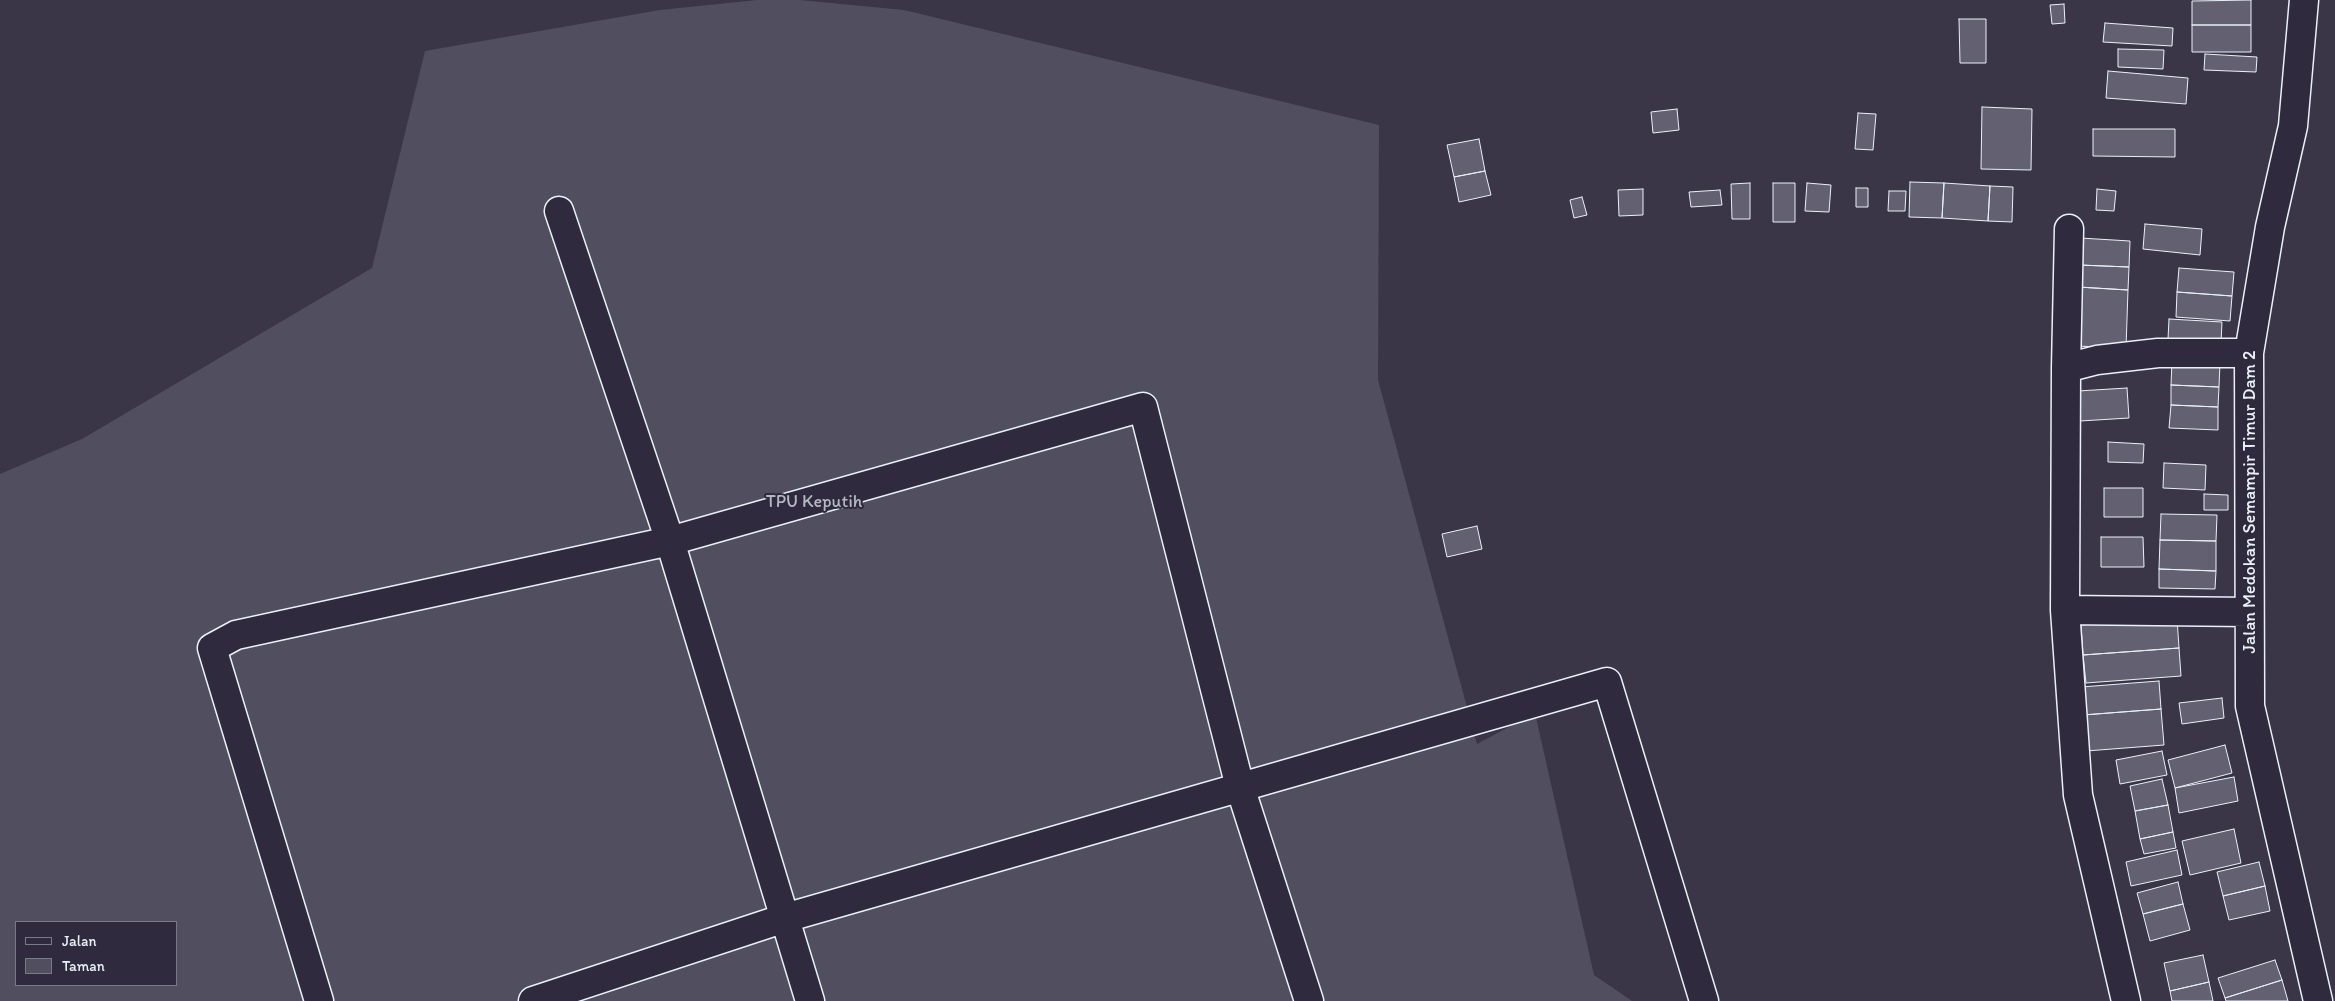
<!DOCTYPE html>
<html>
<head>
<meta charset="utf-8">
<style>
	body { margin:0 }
	#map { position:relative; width:2335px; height:1001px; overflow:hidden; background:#3a3648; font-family:Itim,sans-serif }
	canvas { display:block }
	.legend { position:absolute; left:15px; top:921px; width:162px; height:65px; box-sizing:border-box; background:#2f2a3d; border:1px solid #797a88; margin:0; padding:6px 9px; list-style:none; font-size:15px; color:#e8f1f8 }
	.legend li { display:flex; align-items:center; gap:10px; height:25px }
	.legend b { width:25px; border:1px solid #797a88 }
</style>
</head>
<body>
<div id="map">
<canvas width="2335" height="1001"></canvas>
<ul class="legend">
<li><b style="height:6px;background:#2f2a3d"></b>Jalan</li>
<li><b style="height:14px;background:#504e5f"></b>Taman</li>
</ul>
</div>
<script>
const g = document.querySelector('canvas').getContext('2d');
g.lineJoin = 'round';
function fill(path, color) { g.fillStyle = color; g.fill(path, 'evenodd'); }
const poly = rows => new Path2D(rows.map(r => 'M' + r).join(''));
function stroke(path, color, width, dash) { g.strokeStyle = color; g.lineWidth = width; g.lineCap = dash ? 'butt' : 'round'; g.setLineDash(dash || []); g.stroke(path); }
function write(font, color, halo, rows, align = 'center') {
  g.font = font + ' Itim,sans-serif'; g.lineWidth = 4; g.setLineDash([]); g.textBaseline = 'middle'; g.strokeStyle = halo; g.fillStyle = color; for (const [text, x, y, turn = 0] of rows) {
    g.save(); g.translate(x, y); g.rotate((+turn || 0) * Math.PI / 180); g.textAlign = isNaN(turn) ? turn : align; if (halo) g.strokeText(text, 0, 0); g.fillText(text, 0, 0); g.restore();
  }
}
const green = poly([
	[757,0,800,0,904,10,1379,125,1378,380,1477,744,1535,713,1594,975,1632,1001,0,1001,0,474,82,439,372,268,425,51,660,10],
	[16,922,176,922,176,985,16,985]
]);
const building = poly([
	[2251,0,2251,25,2192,25,2192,1,2251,0],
	[2064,4,2065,23,2052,24,2050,5,2064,4],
	[1959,19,1986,19,1986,63,1960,63,1959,19],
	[2105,23,2173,28,2172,46,2103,42,2105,23],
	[2192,25,2251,25,2251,52,2192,52,2192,25],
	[2118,49,2164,50,2163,69,2118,67,2118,49],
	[2205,54,2257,57,2256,72,2204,70,2205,54],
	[2108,71,2188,78,2186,104,2106,98,2108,71],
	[1982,107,2032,109,2031,170,1981,169,1982,107],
	[1677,109,1679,130,1653,133,1651,112,1677,109],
	[1858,113,1876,114,1873,150,1855,149,1858,113],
	[2093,129,2175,129,2175,157,2093,156,2093,129],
	[1479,139,1485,171,1454,177,1447,145,1479,139],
	[1485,171,1491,195,1459,202,1454,177,1485,171],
	[1910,182,1944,183,1942,218,1909,217,1910,182],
	[1750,183,1750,219,1732,219,1731,184,1750,183],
	[1773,183,1795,183,1795,222,1773,222,1773,183],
	[1807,183,1831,185,1829,212,1805,211,1807,183],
	[1944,183,1990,186,1988,221,1942,218,1944,183],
	[1990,186,2013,187,2012,222,1988,221,1990,186],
	[1856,188,1868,188,1868,207,1856,207,1856,188],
	[1643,189,1643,215,1619,216,1618,190,1643,189],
	[2097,189,2116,191,2114,211,2096,210,2097,189],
	[1720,190,1722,205,1691,207,1689,192,1720,190],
	[1889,191,1906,191,1905,211,1888,211,1889,191],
	[1582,197,1587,215,1574,218,1570,200,1582,197],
	[2145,224,2202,229,2200,255,2143,249,2145,224],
	[2080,238,2130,241,2129,267,2079,265,2080,238],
	[2079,265,2129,267,2128,290,2078,287,2079,265],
	[2179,268,2234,272,2232,296,2177,292,2179,268],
	[2078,287,2128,290,2126,348,2076,346,2078,287],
	[2177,292,2232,296,2230,321,2176,317,2177,292],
	[2169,319,2222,322,2221,343,2168,339,2169,319],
	[2172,361,2220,363,2219,387,2171,385,2172,361],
	[2171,385,2219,387,2218,407,2171,405,2171,385],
	[2127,388,2129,418,2080,421,2078,391,2127,388],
	[2171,405,2218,407,2218,430,2169,428,2171,405],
	[2108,442,2144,444,2143,463,2108,462,2108,442],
	[2164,463,2206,465,2205,490,2163,488,2164,463],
	[2104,488,2143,488,2143,517,2104,517,2104,488],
	[2204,494,2228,495,2228,510,2204,510,2204,494],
	[2161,514,2217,515,2216,541,2160,540,2161,514],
	[1477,526,1482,549,1447,557,1442,534,1477,526],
	[2101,537,2143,537,2144,567,2101,567,2101,537],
	[2160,540,2216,541,2216,571,2159,569,2160,540],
	[2159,569,2216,571,2215,589,2159,588,2159,569],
	[2177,618,2179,648,2083,655,2081,625,2177,618],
	[2179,648,2181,676,2086,683,2083,655,2179,648],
	[2159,681,2161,709,2083,715,2081,687,2159,681],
	[2222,698,2224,718,2182,724,2179,703,2222,698],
	[2161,709,2164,745,2086,751,2083,715,2161,709],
	[2225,745,2232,773,2175,788,2168,760,2225,745],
	[2162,751,2167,775,2120,784,2116,760,2162,751],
	[2234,777,2238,801,2179,813,2175,788,2234,777],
	[2162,779,2168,805,2135,811,2130,786,2162,779],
	[2168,805,2173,832,2140,839,2135,811,2168,805],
	[2234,829,2241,863,2190,875,2182,841,2234,829],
	[2173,832,2176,848,2144,854,2140,839,2173,832],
	[2177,850,2182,875,2131,886,2126,862,2177,850],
	[2259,862,2265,886,2223,896,2217,872,2259,862],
	[2178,882,2183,904,2143,914,2137,893,2178,882],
	[2265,886,2270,911,2229,920,2223,896,2265,886],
	[2183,904,2190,930,2150,941,2143,914,2183,904],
	[2203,955,2209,982,2170,991,2164,963,2203,955],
	[2275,960,2282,980,2225,998,2218,978,2275,960],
	[2282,980,2288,1001,2226,1001,2225,998,2282,980],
	[2209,982,2213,1001,2172,1001,2170,991,2209,982]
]);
const minor = poly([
	[2304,0,2293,126,2270,227,2249,353,2250,706,2318,1001],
	[559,211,670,541,810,1001],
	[2069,229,2066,368,2065,610,2078,795,2126,1001],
	[2066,368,2097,360,2158,353,2249,353],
	[2065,610,2249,612],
	[319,1001,212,648,236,635,670,541,1143,407,1240,787,1309,1001],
	[533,1001,785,918,1607,682,1704,1001]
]);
const parkNames = [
	["TPU Keputih",814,502]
];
const streetNames = [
	["Jalan Medokan Semampir Timur Dam 2",2250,502,-90]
];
fill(green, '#504e5f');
fill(building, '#636171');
stroke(building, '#e8f1f8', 1);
stroke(minor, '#e8f1f8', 31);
stroke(minor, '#2f2a3d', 28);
write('18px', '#b3b8c2', '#2f2a3d', parkNames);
write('18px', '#e8f1f8', '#2f2a3d', streetNames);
</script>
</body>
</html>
